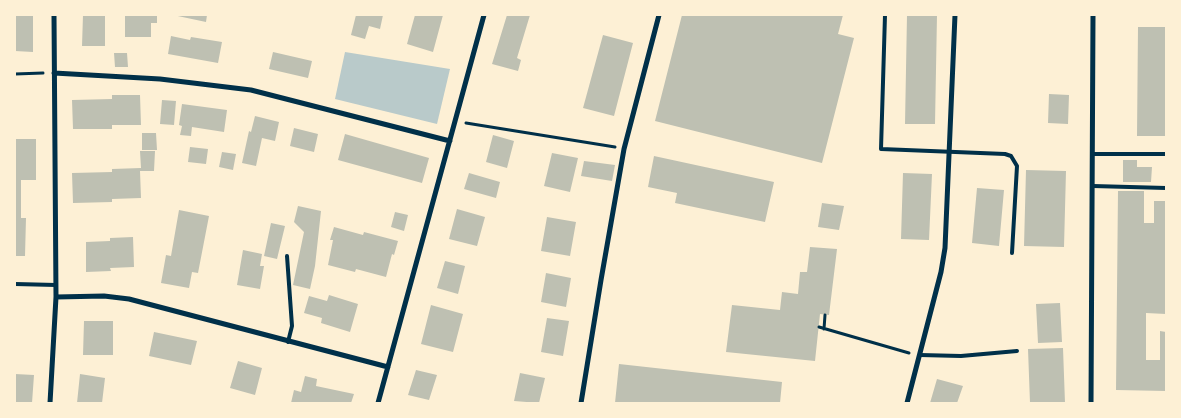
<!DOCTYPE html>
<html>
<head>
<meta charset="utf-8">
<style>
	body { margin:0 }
	#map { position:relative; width:1181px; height:418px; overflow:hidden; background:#fdf0d5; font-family:"PT Serif",serif }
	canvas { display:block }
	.frame { position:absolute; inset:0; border:16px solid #fdf0d5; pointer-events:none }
</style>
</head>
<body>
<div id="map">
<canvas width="1181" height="418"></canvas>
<div class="frame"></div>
</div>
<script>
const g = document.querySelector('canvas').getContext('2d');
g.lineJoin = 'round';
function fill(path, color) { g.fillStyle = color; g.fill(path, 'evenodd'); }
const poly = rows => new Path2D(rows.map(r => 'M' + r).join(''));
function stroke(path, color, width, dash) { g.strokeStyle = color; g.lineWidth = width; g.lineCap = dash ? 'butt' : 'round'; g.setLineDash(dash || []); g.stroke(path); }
const green = poly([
	[345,52,450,69,437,124,335,99]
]);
const building = poly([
	[15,15,33,15,33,52,15,51],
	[83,15,105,15,105,46,82,46],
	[125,15,157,16,157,23,151,23,151,37,125,37],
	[173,15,207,15,206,22],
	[356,15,383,15,380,29,369,26,365,39,351,35],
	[415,15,443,15,433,52,407,44],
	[507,15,530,15,517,58,521,60,518,71,492,64],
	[682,15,843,15,838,34,854,38,822,163,655,121],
	[907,15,937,15,935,124,905,124],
	[1138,27,1166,27,1166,136,1137,136],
	[603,35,633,43,614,116,583,108],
	[171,36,190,40,191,37,222,42,218,63,168,54],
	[273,52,312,61,308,78,269,69],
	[114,53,127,53,128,67,115,67],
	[1049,94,1069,95,1068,124,1048,123],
	[112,95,140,95,141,125,112,125,112,129,73,129,72,100,112,99],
	[162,100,176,101,174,125,160,124],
	[182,104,227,110,224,132,192,127,191,136,180,135,182,126,179,125],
	[255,116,279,122,275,141,262,138,256,166,242,163,249,131,251,132],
	[294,128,318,134,314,152,290,146],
	[142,133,156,133,157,150,142,150],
	[345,134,429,158,422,183,338,160],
	[493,135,514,141,507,168,486,162],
	[15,139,36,139,36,180,21,180,21,218,26,218,25,256,15,256],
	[190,147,208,149,206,164,188,162],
	[140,151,155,151,154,171,140,171,141,198,112,199,112,202,73,203,72,173,112,172,112,169,141,168],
	[222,152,236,154,233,170,219,167],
	[552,153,578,158,570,192,544,186],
	[654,156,774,182,765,222,675,203,677,193,648,187],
	[1123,160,1137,160,1137,167,1152,167,1151,182,1123,182],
	[584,161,615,165,612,181,581,176],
	[1026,170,1066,171,1064,247,1024,246],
	[469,173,500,182,496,198,464,189],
	[903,173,932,174,929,240,901,239],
	[977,188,1004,190,999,246,972,243],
	[1118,191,1144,191,1144,223,1154,223,1154,201,1166,201,1166,314,1146,313,1146,360,1160,360,1160,331,1166,332,1166,391,1116,390],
	[822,203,844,206,839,230,818,227],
	[298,206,321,211,315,266,310,289,293,285,304,232,294,222],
	[457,209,485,217,477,246,449,239],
	[179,210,209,216,198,273,192,272,189,288,161,283,166,255,171,256],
	[395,212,408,215,404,231,391,227],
	[547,217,576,222,570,256,541,251],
	[271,223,285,226,277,259,264,256],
	[334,227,363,235,364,232,398,241,394,255,392,254,386,277,356,269,355,272,328,265,333,240,330,240],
	[133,237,134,267,110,268,111,271,86,272,86,242,110,241,110,238],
	[810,247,837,249,829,315,820,314,815,361,726,352,732,305,780,310,782,292,798,294,800,272,807,272],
	[243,250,262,254,260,266,264,266,260,289,237,285],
	[445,261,465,266,458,294,437,288],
	[546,273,571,278,566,307,541,302],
	[329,295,358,304,350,332,321,323,322,318,304,313,309,296,327,301],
	[1060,303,1062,342,1038,343,1036,304],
	[431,305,463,314,453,352,421,344],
	[547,318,569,321,563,356,541,352],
	[84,321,113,321,113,355,83,355],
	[154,332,197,341,191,365,149,356],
	[1063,348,1065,403,1030,403,1028,349],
	[238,361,262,368,255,395,230,388],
	[619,364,782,382,780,403,615,403],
	[416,370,437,375,429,400,408,395],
	[520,373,545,378,539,403,514,401],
	[15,374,34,375,32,403,15,403],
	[80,374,105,378,102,403,77,403],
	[305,376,317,379,316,386,354,394,351,403,291,403,294,390,301,392],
	[937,379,963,386,957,403,930,403]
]);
const path = poly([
	[15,74,43,73],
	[466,123,615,147],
	[819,327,909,353],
	[824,329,825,315]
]);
const service = poly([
	[885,15,881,149,1005,154,1011,156,1017,166,1012,253],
	[1093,154,1166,154],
	[1093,186,1166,188],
	[287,256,292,326,288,342],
	[15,284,56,285],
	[920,355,961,356,1017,351]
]);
const minor = poly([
	[54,73,160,79,251,90,450,141],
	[56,297,104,296,129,299,388,367],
	[50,403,56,297,54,15],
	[378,403,484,15],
	[581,403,601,280,624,149,659,15],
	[907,403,941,272,945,248,955,15],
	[1091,403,1093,15]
]);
fill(green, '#b9caca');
fill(building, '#bec0b2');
stroke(path, '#003049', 3);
stroke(service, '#003049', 4);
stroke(minor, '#003049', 5);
</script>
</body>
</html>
